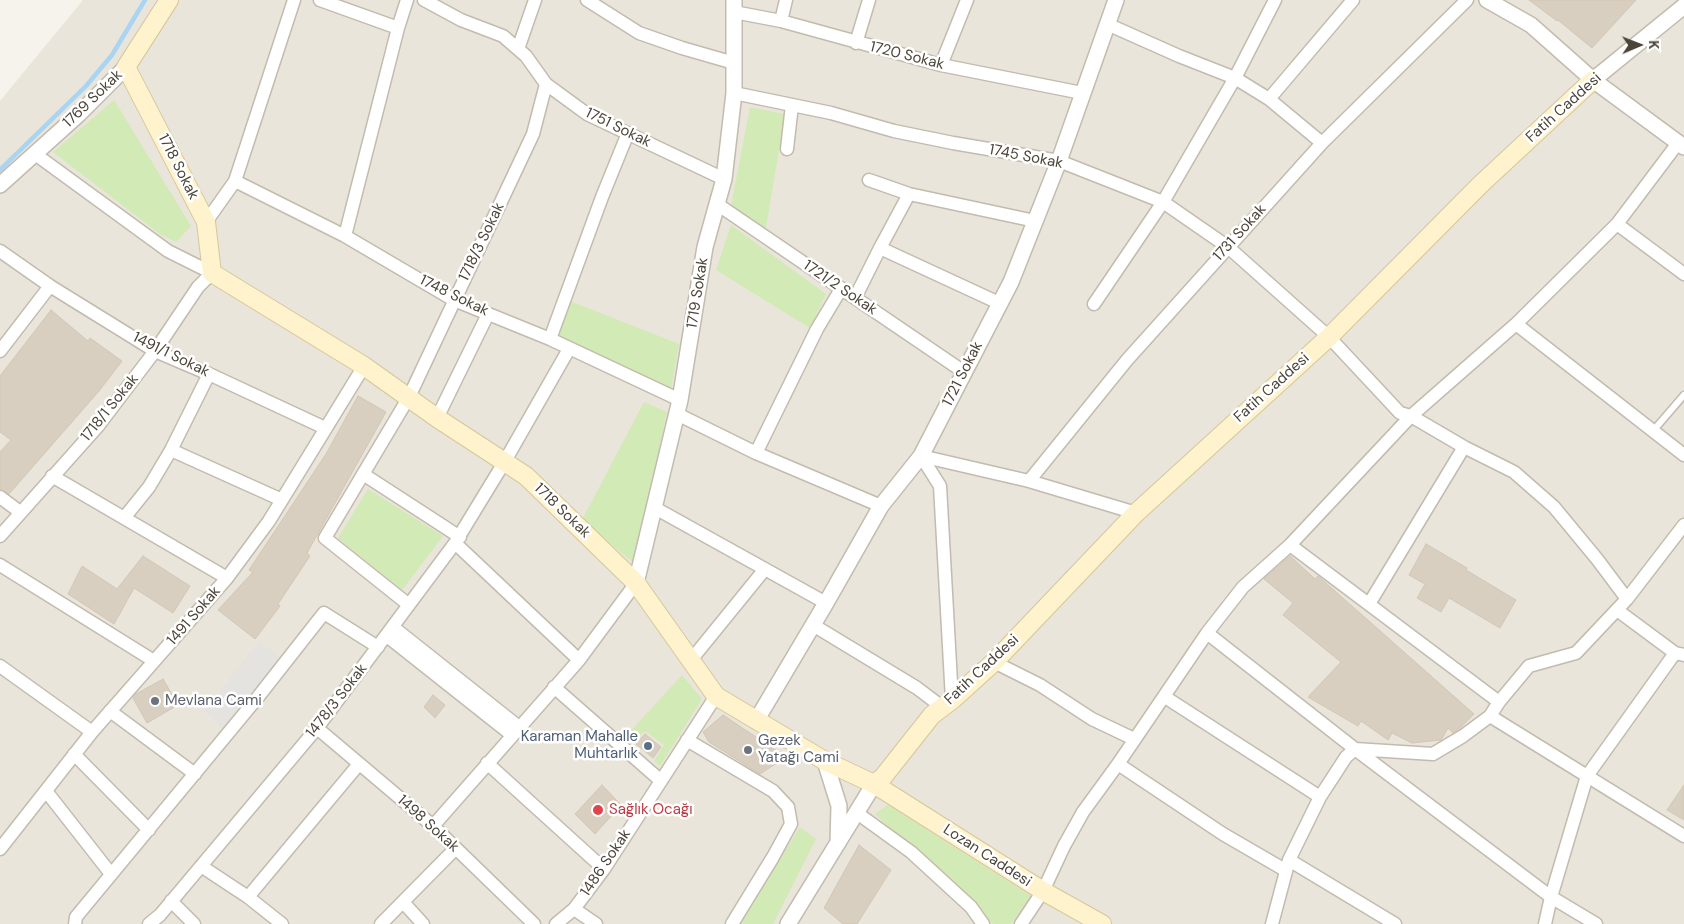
<!DOCTYPE html>
<html>
<head>
<meta charset="utf-8">
<style>
	body { margin:0 }
	#map { position:relative; width:1684px; height:924px; overflow:hidden; background:#f6f3ec; font-family:"DM Sans",sans-serif }
	canvas { display:block }
	.north { position:absolute; left:1614px; top:20px; width:50px; height:50px; -webkit-text-stroke:4px #fff; paint-order:stroke; rotate:89deg; font-size:14px; font-weight:700; line-height:20px; text-align:center; color:#4b4439 }
	.north::after { content:''; display:block; margin:auto; width:18px; height:22px; background:#4b4439; clip-path:polygon(50% 0,100% 100%,50% 72%,0 100%) }
</style>
</head>
<body>
<div id="map">
<canvas width="1684" height="924"></canvas>
<div class="north">K</div>
</div>
<script>
const g = document.querySelector('canvas').getContext('2d');
g.lineJoin = 'round';
function fill(path, color) { g.fillStyle = color; g.fill(path, 'evenodd'); }
const poly = rows => new Path2D(rows.map(r => 'M' + r).join(''));
function stroke(path, color, width, dash) { g.strokeStyle = color; g.lineWidth = width; g.lineCap = dash ? 'butt' : 'round'; g.setLineDash(dash || []); g.stroke(path); }
function write(font, color, halo, rows, align = 'center') {
  g.font = font + ' "DM Sans",sans-serif'; g.lineWidth = 5; g.setLineDash([]); g.textBaseline = 'middle'; g.strokeStyle = halo; g.fillStyle = color; for (const [text, x, y, turn = 0] of rows) {
    g.save(); g.translate(x, y); g.rotate((+turn || 0) * Math.PI / 180); g.textAlign = isNaN(turn) ? turn : align; if (halo) g.strokeText(text, 0, 0); g.fillText(text, 0, 0); g.restore();
  }
}
const residential = poly([
	[83,0,1684,0,1684,924,0,924,0,101]
]);
const green = poly([
	[114,100,191,226,176,242,160,234,53,152],
	[750,107,785,114,766,228,731,206],
	[731,225,826,294,810,328,716,270],
	[565,299,679,344,671,389,557,336],
	[644,402,667,412,635,564,582,520],
	[368,489,443,536,402,590,338,538],
	[682,675,702,699,660,766,654,761,664,745,645,731,633,742,627,735],
	[888,805,1031,896,1011,924,993,924,875,814],
	[800,827,816,839,773,924,739,924]
]);
const parking = poly([
	[259,641,285,662,228,734,204,711]
]);
const stream = poly([
	[0,170,86,86,112,55,145,0]
]);
const building = poly([
	[1529,0,1636,0,1592,48,1558,20,1557,21,1529,0],
	[51,310,88,341,90,338,122,361,99,391,9,494,0,489,0,452,11,440,0,432,0,376,51,310],
	[358,396,386,412,307,553,310,556,278,604,280,606,255,639,218,610,253,572,249,570,326,454,358,396],
	[1426,544,1467,568,1466,570,1516,600,1500,628,1449,598,1441,612,1417,598,1425,584,1409,575,1426,544],
	[143,556,190,586,173,613,134,588,114,624,68,594,82,566,117,589,143,556],
	[1290,556,1315,579,1318,576,1474,714,1461,727,1453,733,1448,728,1441,740,1412,743,1392,733,1388,740,1361,721,1358,726,1308,697,1341,662,1283,615,1293,603,1264,579,1290,556],
	[163,679,178,705,147,723,133,698,136,694,163,679],
	[433,695,445,705,435,718,424,707,433,695],
	[723,715,786,757,760,774,709,742,703,732,723,715],
	[645,734,661,747,653,758,636,744,645,734],
	[602,785,621,805,595,834,575,814,602,785],
	[1684,785,1684,820,1667,810,1684,785],
	[859,845,891,870,857,924,843,924,824,908,859,845]
]);
const service = poly([
	[1653,431,1684,395]
]);
const minor = poly([
	[320,0,398,28],
	[424,0,461,20,503,36,526,56,546,84,587,114,724,179],
	[587,0,639,33,682,48,734,63],
	[734,12,781,21,941,65,1082,93],
	[781,21,786,0],
	[1107,24,1179,56,1235,78,1269,99,1322,143],
	[856,43,869,0],
	[518,49,535,0],
	[941,65,967,0],
	[734,93,831,113,894,131,953,143,1059,161,1163,202,1228,247,1329,337,1400,413,1411,416,1464,447,1514,472,1554,507,1597,559,1627,599],
	[1269,99,1353,0],
	[787,149,792,105],
	[869,180,909,194,1035,221],
	[235,181,345,236,454,300,550,339,680,400],
	[717,204,964,372],
	[206,222,235,181,294,0],
	[1617,224,1684,274],
	[345,236,398,28,407,0],
	[880,248,999,303],
	[0,251,50,286,155,351,209,374,325,428],
	[855,298,880,248,909,194],
	[1094,304,1163,202,1235,78,1275,0],
	[1516,324,1684,455],
	[550,339,602,197,628,133],
	[0,351,50,286],
	[677,414,756,453,881,506],
	[437,418,488,314],
	[171,450,282,500],
	[756,453,817,329,841,289],
	[921,456,940,486,952,700],
	[921,456,1029,481,1136,513],
	[363,474,460,537],
	[52,476,227,578],
	[1029,481,1127,360,1322,143,1467,0],
	[0,497,20,512],
	[655,508,826,603],
	[124,518,149,487,171,450,209,374],
	[0,536,98,426,155,351,198,287,212,273,168,251,35,154],
	[455,543,579,660],
	[1290,545,1499,702],
	[0,565,154,661],
	[1369,604,1464,447],
	[409,605,325,538,409,397,533,134,546,84],
	[1617,610,1675,653,1684,655],
	[813,625,917,688,942,707],
	[393,627,519,727],
	[1207,633,1355,749,1551,897,1596,924],
	[387,636,512,735],
	[691,660,765,569],
	[994,662,1040,685,1092,719,1134,739],
	[0,666,92,732],
	[554,687,660,780],
	[1165,697,1320,797],
	[110,711,195,774],
	[1490,716,1684,836],
	[317,728,433,826,534,924],
	[687,740,773,791,788,807,791,824,773,857,732,924],
	[74,754,149,830],
	[487,763,604,869],
	[1118,764,1223,834,1285,870],
	[46,791,111,874],
	[857,813,911,852,971,907,983,924],
	[433,826,579,660,636,583],
	[0,849,92,732,227,578,269,521,364,366],
	[1289,860,1395,924],
	[201,866,248,897,282,924],
	[248,897,359,764],
	[171,901,194,924],
	[403,902,423,924],
	[574,909,596,924],
	[75,924,76,917,258,697,324,613,378,647],
	[149,924,160,915,317,728,455,543,505,461,569,349],
	[381,924,456,848],
	[556,924,574,909,604,869,716,696],
	[1021,924,1043,891,1064,846,1083,812,1118,764,1207,633,1243,587,1290,545,1411,416,1516,324,1617,224,1678,143],
	[1272,924,1289,860,1320,797,1346,757,1355,749,1433,754,1463,736,1490,716,1499,702,1529,666,1576,653,1627,599,1684,525],
	[1545,924,1551,897,1587,776,1675,653]
]);
const tertiary = poly([
	[1487,0,1531,25,1593,80,1684,147],
	[1593,80,1684,6],
	[0,185,79,114,126,67],
	[636,583,680,400,705,247,724,179,734,93,734,0],
	[756,721,826,603,881,506,921,456,1011,282,1059,161,1116,0],
	[825,761,839,806,838,843],
	[788,924,874,784]
]);
const secondary = poly([
	[169,0,126,67,206,222,212,273,364,366,437,418,526,476,636,583,716,696,825,761,874,784,1043,891,1102,924],
	[874,784,883,777,932,715,952,700,994,662,1136,513,1329,337,1481,184,1593,80]
]);
const markers = [
	[155,701,5,"#6b7280"],
	[648,746,5,"#5c6f8a"],
	[748,750,5,"#6b7280"],
	[598,810,6,"#e0444e"]
];
const streetNames = [
	["1720 Sokak",907,56,14],
	["1769 Sokak",93,99,-44],
	["Fatih Caddesi",1564,108,-42],
	["1751 Sokak",618,128,26],
	["1745 Sokak",1026,157,11],
	["1718 Sokak",178,167,63],
	["1731 Sokak",1240,233,-48],
	["1718/3 Sokak",482,242,-64],
	["1721/2 Sokak",840,288,34],
	["1719 Sokak",698,293,-81],
	["1748 Sokak",454,296,26],
	["1491/1 Sokak",171,355,26],
	["1721 Sokak",963,374,-63],
	["Fatih Caddesi",1272,388,-42],
	["1718/1 Sokak",110,408,-51],
	["1718 Sokak",562,511,44],
	["1491 Sokak",194,616,-49],
	["Fatih Caddesi",982,670,-43],
	["1478/3 Sokak",337,701,-52],
	["1498 Sokak",428,824,42],
	["Lozan Caddesi",987,856,33],
	["1486 Sokak",606,863,-56]
];
const worshipNames = [
	["Mevlana Cami",165,701],
	["Gezek",758,741],
	["Yatağı Cami",758,758]
];
const serviceNames = [
	["Karaman Mahalle",638,737],
	["Muhtarlık",638,754]
];
const healthNames = [
	["Sağlık Ocağı",609,810]
];
fill(residential, '#eae5da');
fill(green, '#d2eab5');
fill(parking, '#e5e3e0');
stroke(stream, '#a9d4f2', 4.5);
fill(building, '#d8cfc1');
stroke(building, '#d3c7b4', 1);
stroke(service, '#c2bbae', 9);
stroke(minor, '#c2bbae', 15);
stroke(tertiary, '#c2bbae', 18);
stroke(secondary, '#d6c79b', 20);
stroke(service, '#fff', 6);
stroke(minor, '#fff', 12);
stroke(tertiary, '#fff', 15);
stroke(secondary, '#fff3cd', 18);
for (const [x, y, r, color] of markers) { const dot = new Path2D(); dot.arc(x, y, r, 0, 2 * Math.PI); g.fillStyle = color; g.fill(dot); stroke(dot, '#fff', 2); }
write('15px', '#4b4439', '#fff', streetNames);
write('15px', '#5b616d', '#fff', worshipNames, 'left');
write('15px', '#4e5e75', '#fff', serviceNames, 'right');
write('15px', '#be3a42', '#fff', healthNames, 'left');
</script>
</body>
</html>
